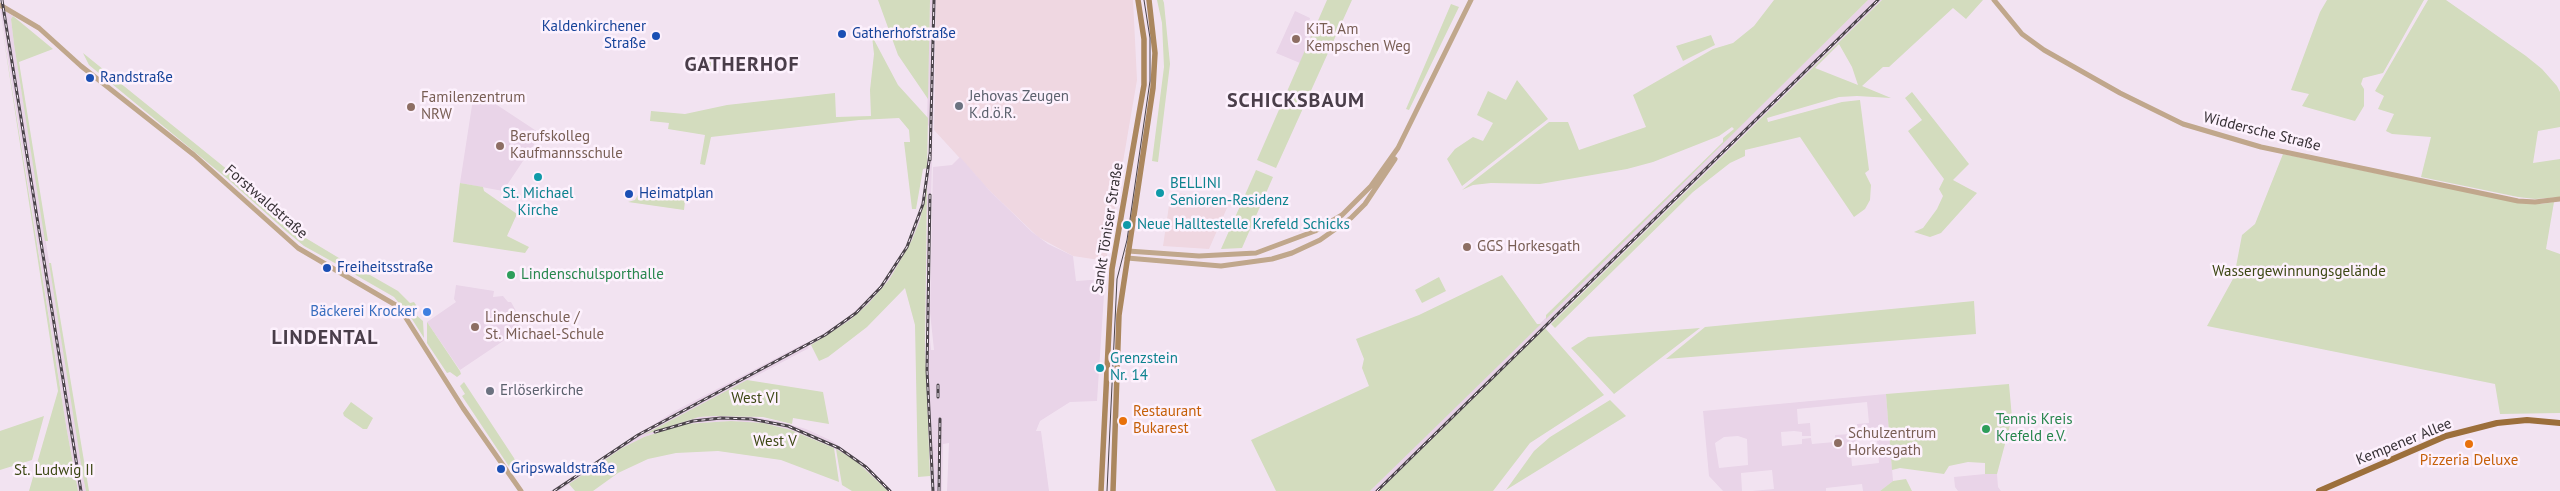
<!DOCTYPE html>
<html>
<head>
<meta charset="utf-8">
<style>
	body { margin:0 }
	canvas { display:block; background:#f2e3f1 }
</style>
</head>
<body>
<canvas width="2560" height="491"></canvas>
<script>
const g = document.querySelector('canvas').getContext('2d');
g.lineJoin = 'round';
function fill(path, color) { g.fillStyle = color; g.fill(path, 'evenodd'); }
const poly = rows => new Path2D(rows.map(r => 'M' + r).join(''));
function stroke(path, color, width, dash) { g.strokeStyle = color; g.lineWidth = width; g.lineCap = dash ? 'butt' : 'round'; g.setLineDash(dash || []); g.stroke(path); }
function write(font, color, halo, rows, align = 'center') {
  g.font = font + ' "PT Sans",sans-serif'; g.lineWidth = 5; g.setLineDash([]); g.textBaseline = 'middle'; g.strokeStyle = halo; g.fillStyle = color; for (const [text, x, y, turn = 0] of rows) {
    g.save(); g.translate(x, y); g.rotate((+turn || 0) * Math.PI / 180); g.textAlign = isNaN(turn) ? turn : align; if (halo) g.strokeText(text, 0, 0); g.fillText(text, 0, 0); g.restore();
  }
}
const commercial = poly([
	[936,0,1133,0,1137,80,1106,261,1073,256,1038,237,989,190,934,130],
	[1171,192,1230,201,1209,249,1163,246]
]);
const built = poly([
	[930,0,936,0,928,319,931,350,934,350,930,312,933,167,952,165,960,157,989,190,1032,232,1048,244,1073,256,1076,281,1105,279,1097,401,1070,402,1040,421,1036,431,1041,431,1049,491,947,491,949,443,943,444,942,491,932,491,926,373,927,188,920,220,912,240,889,280,868,304,844,325,811,345,810,342,841,323,877,291,897,263,913,231,925,190,930,163,930,127,927,124],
	[1868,0,1882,0,1379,491,1370,491],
	[0,8,13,16,11,19,14,44,86,491,78,491,67,431],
	[1295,11,1310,18,1309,22,1316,25,1300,63,1276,53],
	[473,99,491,101,541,134,503,191,460,183],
	[456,285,494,291,493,297,503,296,508,302,511,302,516,311,513,316,521,329,460,370,427,322,456,302,454,299],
	[805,343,809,348,646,434,699,417,714,416,748,416,778,421,806,429,832,441,867,466,892,491,888,491,854,460,823,442,777,426,731,421,685,424,644,437,622,448,559,491,550,491,673,412],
	[1886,394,1893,481,1880,491,1863,491,1862,484,1826,488,1826,491,1752,491,1774,489,1772,470,1741,473,1742,491,1723,491,1709,476,1703,411],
	[1867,402,1869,423,1857,424,1858,430,1876,428,1879,463,1852,466,1851,454,1857,453,1855,437,1851,434,1835,435,1835,442,1812,444,1811,438,1802,439,1802,444,1782,446,1781,432,1794,431,1802,432,1802,436,1811,436,1810,423,1798,424,1797,409],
	[1738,436,1747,439,1748,465,1719,468,1715,443,1724,437],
	[1985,474,1997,474,1998,487,2001,491,1958,491,1955,487,1954,477]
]);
const green = poly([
	[878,0,930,0,928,99,898,55],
	[1157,0,1163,0,1164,3,1170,64,1158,162,1152,161,1164,67,1162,23],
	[1327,0,1352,0,1276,168,1257,160],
	[1774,0,1868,0,1546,319,1546,315,1723,142,1723,138,1734,129,1732,127,1719,136,1653,162,1627,169,1540,184,1491,183,1473,185,1462,190,1549,122,1568,122,1579,150,1646,127,1633,95,1713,49,1733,43,1754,26],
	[1882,0,1983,0,1966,19,1953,8,1889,67,1883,67,1862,86,1891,98,1857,96,1839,97,1767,118,1768,122,1842,102,1860,100,1869,170,1865,173,1871,185,1870,200,1865,209,1854,217,1800,137,1745,150,1745,156,1730,163,1693,192,1555,328,1551,324],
	[1839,44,1852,67,1858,85,1815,68],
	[2327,0,2424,0,2383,73,2363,78,2361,84,2364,89,2364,106,2355,121,2302,106,2309,94,2291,90,2320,12],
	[2428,0,2446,0,2526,56,2542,69,2557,86,2560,92,2560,127,2538,131,2533,163,2560,159,2560,197,2535,199,2518,197,2421,177,2431,137,2392,134,2386,131,2394,114,2378,109,2384,96,2375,91],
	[1451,4,1459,7,1409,110,1406,109],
	[0,14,67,431,78,491,29,491,58,391],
	[13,16,53,49,19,62,48,241,45,241,14,44,11,19],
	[1711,35,1715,45,1683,61,1676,46],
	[872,36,898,85,928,118,927,168,923,169,916,209,912,209,904,142,910,142,909,130,899,118,859,120,711,137,705,165,700,164,705,135,668,129,669,123,650,121,651,111,685,114,727,105,835,93,836,117,871,116,870,90,874,54],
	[83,53,239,179,299,234,344,261,342,267,304,246,287,232,230,181,89,65],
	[713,56,715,71,707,72,703,57],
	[1517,80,1548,119,1462,186,1447,159,1455,149,1473,137,1483,141,1493,123,1477,115,1488,91,1506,100],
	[1912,92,1969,164,1953,180,1977,193,1941,233,1930,237,1914,232,1923,228,1937,209,1943,196,1939,189,1944,179,1908,131,1922,120,1905,98],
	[2283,154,2515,202,2541,204,2554,202,2546,249,2560,254,2560,413,2500,414,2495,384,2207,326,2234,277,2242,235,2255,224],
	[1256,170,1273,177,1242,248,1221,249],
	[460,183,483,187,484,191,517,214,507,236,529,247,525,253,453,242],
	[927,187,925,347,930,476,918,477,915,325,905,288,867,327,828,357,819,361,811,345,850,320,868,304,889,280,912,240,920,220],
	[640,191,680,197,685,201,684,210,628,202,635,200],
	[49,263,51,263,89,491,86,491,83,476],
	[349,263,398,291,410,303,414,302,418,308,407,313,394,297,347,270],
	[1502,275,1537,324,1541,324,1370,491,1276,491,1251,440,1369,386,1362,368,1364,359,1356,339,1419,315],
	[1439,277,1446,291,1422,303,1415,290],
	[1974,301,1976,334,1666,359,1705,327],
	[415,314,423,321,424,338,410,316],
	[427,322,460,371,461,374,457,377,450,372,447,373,427,343],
	[1545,328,1604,395,1530,443,1493,491,1379,491],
	[1700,328,1614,394,1571,348,1588,337],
	[747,380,823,392,829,424,793,418,792,424,763,417,714,416,699,417,643,435],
	[464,382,514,458,516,463,513,468,510,468,462,396,465,394,460,386],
	[2009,384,2012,418,1997,474,1985,474,1985,463,1968,462,1949,466,1944,474,1900,468,1892,470,1886,394],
	[1610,400,1626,416,1506,490,1534,451,1550,437],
	[351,402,373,418,367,429,363,429,344,416,343,413],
	[44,416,32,460,0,470,0,431],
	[731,421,763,423,791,430,834,448,839,482,781,460,718,451,676,453,648,459,618,473,593,491,575,491,569,484,622,448,644,437,685,424],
	[836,449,855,460,888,491,852,491,842,485],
	[1906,479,1912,491,1880,491,1893,481]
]);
const tertiary = poly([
	[1994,0,2022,34,2044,50,2120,93,2183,124,2261,147,2518,201,2535,202,2560,199],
	[0,5,39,28,81,66,194,155,298,248,399,307,463,408,521,491],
	[1128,251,1199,256,1256,253,1315,231,1342,215,1371,186,1398,148,1471,0],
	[1127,258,1221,266,1272,259,1292,253,1320,240,1351,218,1365,204,1395,159]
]);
const secondary = poly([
	[1101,491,1112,269,1144,85,1144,39,1138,0],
	[1113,491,1119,315,1153,88,1155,53,1149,0]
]);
const primary = poly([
	[2319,491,2446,436,2497,423,2527,420,2560,423]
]);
const tram = poly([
	[1107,491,1117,279,1127,240,1150,81,1150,38,1144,0]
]);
const rail = poly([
	[2,0,81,491],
	[930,160,934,0],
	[930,195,927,370,933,491],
	[938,385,938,397],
	[655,432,693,421,721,418,751,419,788,426,839,448,866,467,890,491],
	[554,491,638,435,825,335,856,313,881,287,907,247,923,204,930,154],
	[939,491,940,419],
	[1377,491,1878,0]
]);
const markers = [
	[842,34,5,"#1a4fb4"],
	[656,36,5,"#1a4fb4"],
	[1296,39,5,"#8d6e63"],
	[90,78,5,"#1a4fb4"],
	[959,106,5,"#6b7280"],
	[411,107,5,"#8d6e63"],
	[500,146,5,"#8d6e63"],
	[538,177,5,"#0f9aa8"],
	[1160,193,5,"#0f9aa8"],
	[629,194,5,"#1a4fb4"],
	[1127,225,5,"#0f9aa8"],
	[1467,247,5,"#8d6e63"],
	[327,268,5,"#1a4fb4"],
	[511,275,5,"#2e9e5b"],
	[427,312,5,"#3f7fe0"],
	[475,327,5,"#8d6e63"],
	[1100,368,5,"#0f9aa8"],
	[490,391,5,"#6b7280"],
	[1123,421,5,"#e8710a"],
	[1986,429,5,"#2e9e5b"],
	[1838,443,5,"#8d6e63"],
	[2469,444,5,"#e8710a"],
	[501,469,5,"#1a4fb4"]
];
const transitNames = [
	["Kaldenkirchener",646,27,"right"],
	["Straße",646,44,"right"],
	["Gatherhofstraße",852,34],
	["Randstraße",100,78],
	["Heimatplan",639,194],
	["Freiheitsstraße",337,268],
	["Gripswaldstraße",511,469]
];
const educationNames = [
	["KiTa Am",1306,30],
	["Kempschen Weg",1306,47],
	["Familenzentrum",421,98],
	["NRW",421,115],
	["Berufskolleg",510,137],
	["Kaufmannsschule",510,154],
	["GGS Horkesgath",1477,247],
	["Lindenschule /",485,318],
	["St. Michael-Schule",485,335],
	["Schulzentrum",1848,434],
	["Horkesgath",1848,451]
];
const worshipNames = [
	["Jehovas Zeugen",969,97],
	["K.d.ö.R.",969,114],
	["Erlöserkirche",500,391]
];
const streetNames = [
	["Widdersche Straße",2262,132,14],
	["Forstwaldstraße",266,202,41],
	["Sankt Töniser Straße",1108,228,-81],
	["Kempener Allee",2404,442,-22]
];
const cultureNames = [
	["BELLINI",1170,184],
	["Senioren-Residenz",1170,201],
	["St. Michael",538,194,"center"],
	["Kirche",538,211,"center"],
	["Neue Halltestelle Krefeld Schicks",1137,225],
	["Grenzstein",1110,359],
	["Nr. 14",1110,376]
];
const parkNames = [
	["Wassergewinnungsgelände",2299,272],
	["West VI",755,399],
	["West V",775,442],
	["St. Ludwig II",54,471]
];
const leisureNames = [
	["Lindenschulsporthalle",521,275],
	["Tennis Kreis",1996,420],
	["Krefeld e.V.",1996,437]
];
const shopNames = [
	["Bäckerei Krocker",417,312]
];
const foodNames = [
	["Restaurant",1133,412],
	["Bukarest",1133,429],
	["Pizzeria Deluxe",2469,461,"center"]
];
const districtNames = [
	["GATHERHOF",742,65],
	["SCHICKSBAUM",1296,101],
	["LINDENTAL",325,338]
];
fill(commercial, '#efd7e1');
fill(built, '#e9d4e8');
fill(green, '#d3dcbe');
stroke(tertiary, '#c0a78c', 5);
stroke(secondary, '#ab875e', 5.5);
stroke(primary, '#9c6f3b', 6);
stroke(tram, '#4b444a', 1);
stroke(rail, '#4b444a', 3);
stroke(rail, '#fdf1fd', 1, [4]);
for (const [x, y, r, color] of markers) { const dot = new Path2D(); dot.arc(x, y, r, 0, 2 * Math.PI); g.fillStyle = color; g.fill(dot); stroke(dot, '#fdf1fd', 2); }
write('15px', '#164399', '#fdf1fd', transitNames, 'left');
write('15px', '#785e54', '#fdf1fd', educationNames, 'left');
write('15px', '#5b616d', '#fdf1fd', worshipNames, 'left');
write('15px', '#363035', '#fdf1fd', streetNames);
write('15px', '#0d838f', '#fdf1fd', cultureNames, 'left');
write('15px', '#3c4713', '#fdf1fd', parkNames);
write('15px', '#27864d', '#fdf1fd', leisureNames, 'left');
write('15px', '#366cbe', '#fdf1fd', shopNames, 'right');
write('15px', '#c56008', '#fdf1fd', foodNames, 'left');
g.letterSpacing = '1px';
write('bold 20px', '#4a3e4a', '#fdf1fd', districtNames);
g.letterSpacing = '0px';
</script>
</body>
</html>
